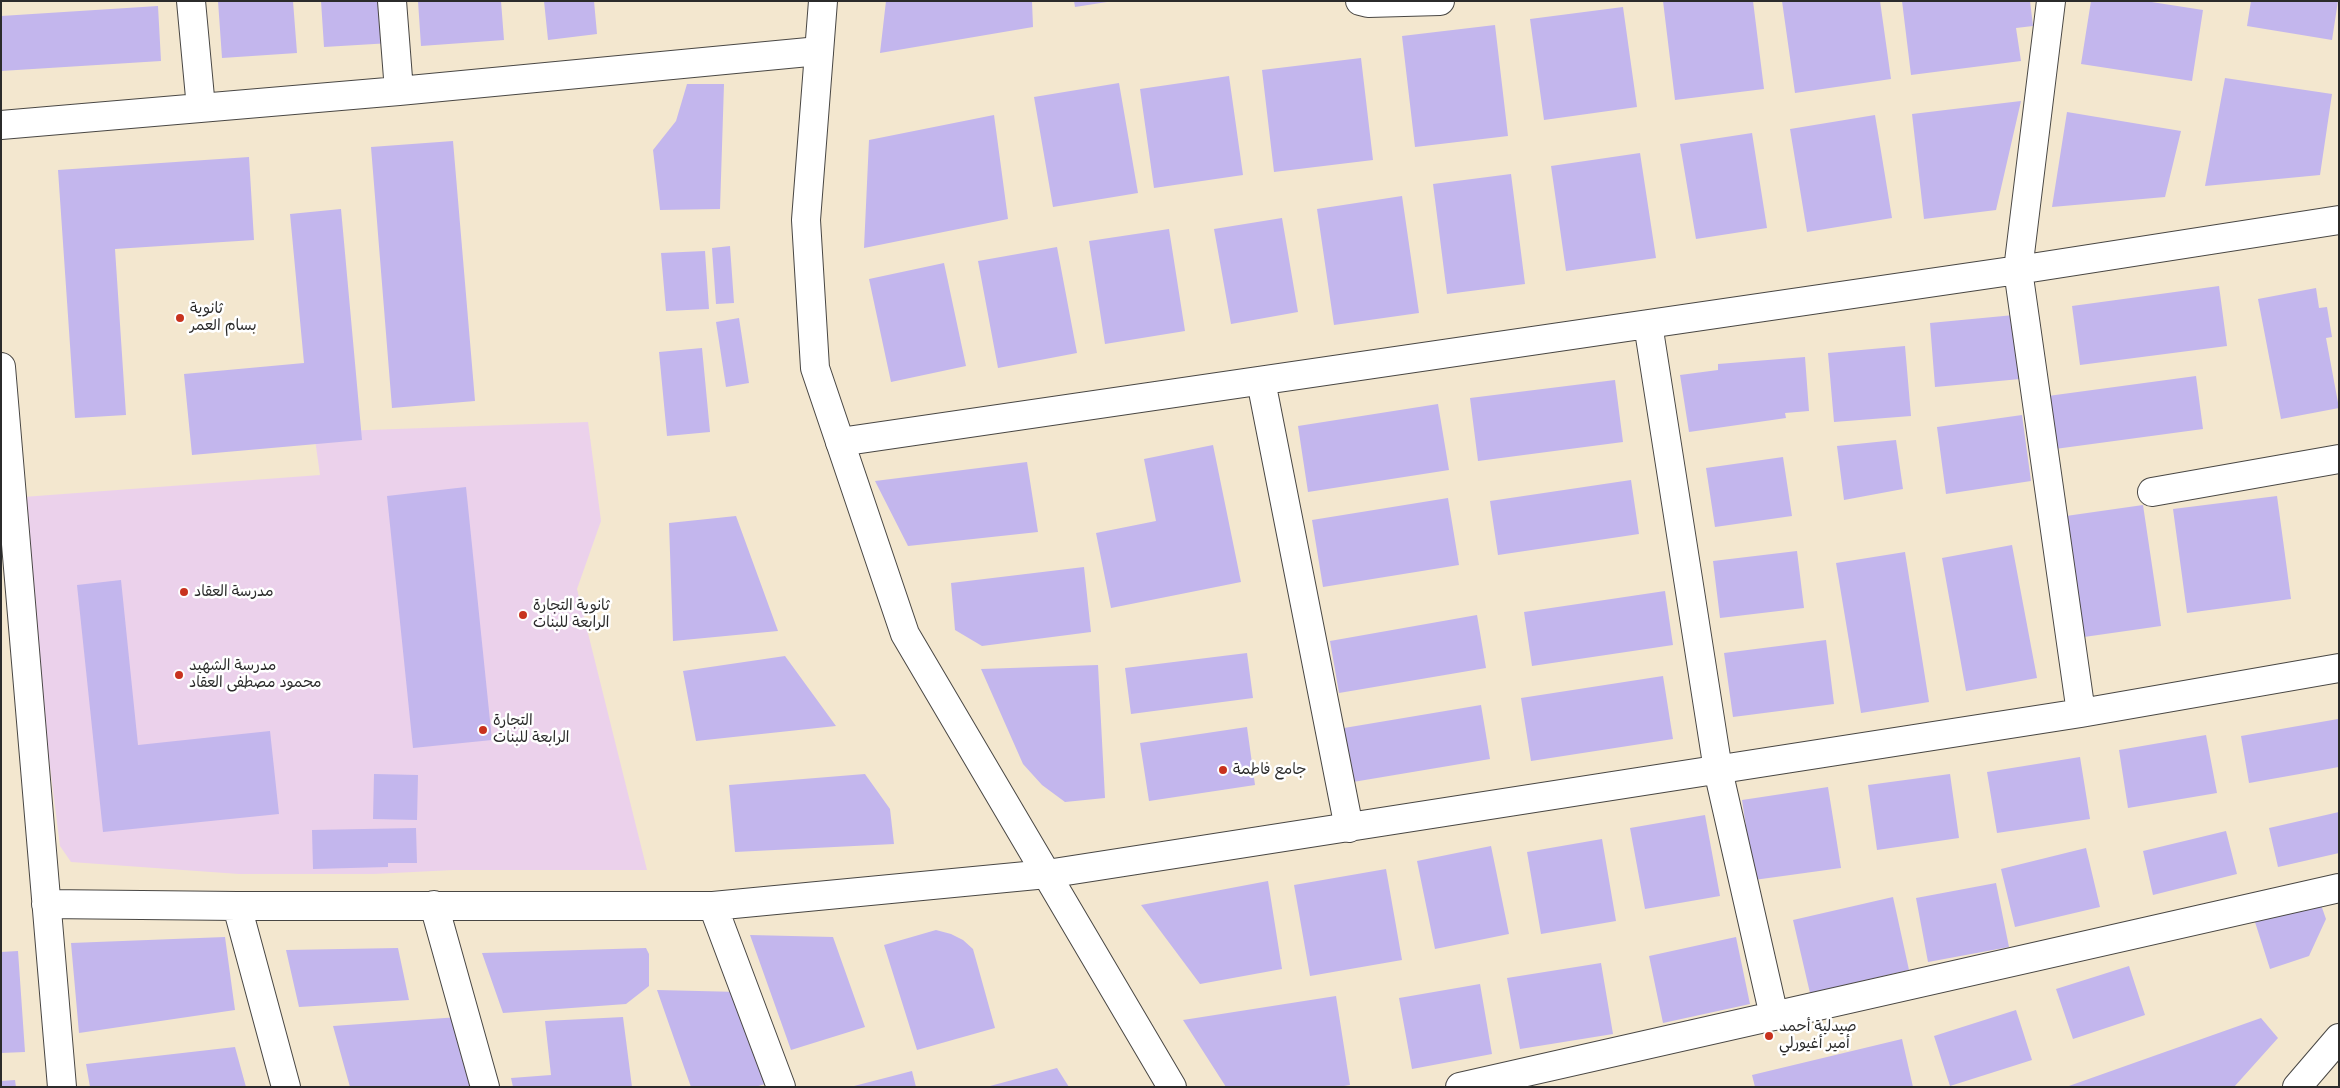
<!DOCTYPE html>
<html>
<head>
<meta charset="utf-8">
<style>
	body { margin:0 }
	#map { position:relative; width:2340px; height:1088px; overflow:hidden; background:#f3e7cf; font-family:"Balsamiq Sans",sans-serif }
	canvas { display:block }
	.frame { position:absolute; inset:0; border:2px solid #2b2b2b; pointer-events:none }
</style>
</head>
<body>
<div id="map">
<canvas width="2340" height="1088"></canvas>
<div class="frame"></div>
</div>
<script>
const g = document.querySelector('canvas').getContext('2d');
g.lineJoin = 'round';
function fill(path, color) { g.fillStyle = color; g.fill(path, 'evenodd'); }
const poly = rows => new Path2D(rows.map(r => 'M' + r).join(''));
function stroke(path, color, width, dash) { g.strokeStyle = color; g.lineWidth = width; g.lineCap = dash ? 'butt' : 'round'; g.setLineDash(dash || []); g.stroke(path); }
function write(font, color, halo, rows, align = 'center') {
  g.font = font + ' "Balsamiq Sans","Playpen Sans Arabic",sans-serif'; g.lineWidth = 5; g.setLineDash([]); g.textBaseline = 'middle'; g.strokeStyle = halo; g.fillStyle = color; for (const [text, x, y, turn = 0] of rows) {
    g.save(); g.translate(x, y); g.rotate((+turn || 0) * Math.PI / 180); g.textAlign = isNaN(turn) ? turn : align; if (halo) g.strokeText(text, 0, 0); g.fillText(text, 0, 0); g.restore();
  }
}
const built = poly([
	[588,422,601,521,577,589,647,870,453,870,374,874,239,874,71,862,60,846,40,688,23,497,320,475,314,432]
]);
const building = poly([
	[218,1,293,1,297,53,222,58],
	[321,1,389,1,391,43,324,47],
	[418,1,501,1,504,40,421,46],
	[544,1,594,1,597,34,548,40],
	[886,1,1032,1,1033,27,880,53],
	[1074,1,1107,1,1107,2,1075,7],
	[1663,1,1753,1,1764,89,1675,100],
	[1782,1,1880,1,1891,79,1795,93],
	[1902,1,2030,1,2033,26,2016,28,2021,61,1911,75],
	[2091,1,2145,1,2203,10,2192,81,2081,64],
	[2251,1,2338,1,2332,40,2247,26],
	[158,6,161,61,1,71,1,16],
	[1623,7,1637,107,1544,120,1530,19],
	[1495,25,1508,136,1415,147,1402,36],
	[1361,58,1373,160,1274,172,1262,70],
	[1229,76,1243,175,1154,188,1140,89],
	[2225,78,2332,94,2320,175,2205,186],
	[1119,83,1138,193,1053,207,1034,97],
	[687,84,724,84,720,209,660,210,653,150,676,121],
	[2021,101,1996,210,1924,219,1912,114],
	[2067,112,2181,131,2165,197,2052,207],
	[994,115,1008,219,864,248,869,140],
	[1875,115,1892,218,1807,232,1790,129],
	[1752,133,1767,228,1696,239,1680,144],
	[453,141,475,401,392,408,371,147],
	[1640,153,1656,258,1566,271,1551,166],
	[249,157,254,240,115,249,126,415,75,418,58,170],
	[1511,174,1525,284,1447,294,1433,184],
	[1402,196,1419,313,1334,325,1317,209],
	[341,209,362,440,192,455,184,374,304,363,290,214],
	[1282,218,1298,312,1231,324,1214,229],
	[1169,229,1185,331,1105,344,1089,241],
	[730,246,734,303,716,304,712,248],
	[1057,247,1077,353,998,368,978,261],
	[705,251,709,309,666,311,661,253],
	[944,263,966,366,891,382,869,279],
	[2219,286,2227,346,2080,365,2072,306],
	[2316,288,2319,308,2327,307,2332,337,2326,338,2339,408,2281,419,2258,299],
	[2014,315,2020,379,1935,387,1930,323],
	[739,318,749,383,726,387,716,322],
	[1905,346,1911,416,1834,422,1828,353],
	[702,348,710,432,667,436,659,352],
	[1805,357,1809,411,1785,413,1786,418,1689,432,1680,375,1718,370,1718,364],
	[2196,376,2203,429,2055,449,2048,396],
	[1615,380,1623,442,1478,461,1470,398],
	[1438,404,1449,470,1308,492,1298,426],
	[2022,415,2031,481,1946,494,1937,427],
	[1896,440,1903,489,1844,500,1837,446],
	[1213,445,1241,582,1111,608,1096,533,1156,521,1144,459],
	[1783,457,1792,516,1715,527,1706,468],
	[1027,462,1038,532,908,546,875,481],
	[1631,480,1639,534,1498,555,1490,501],
	[466,487,492,740,413,748,387,496],
	[2277,496,2291,599,2187,613,2173,509],
	[1448,498,1459,565,1323,587,1312,520],
	[2143,505,2161,626,2084,637,2066,516],
	[736,516,778,631,673,641,669,523],
	[2012,545,2037,678,1966,691,1942,558],
	[1797,551,1804,608,1720,618,1713,561],
	[1905,552,1929,702,1861,713,1836,563],
	[1084,567,1091,632,982,646,955,630,951,583],
	[121,580,138,745,270,731,279,814,103,832,77,585],
	[1665,591,1673,645,1532,666,1524,612],
	[1477,615,1486,668,1339,693,1330,641],
	[1826,640,1834,704,1733,717,1724,653],
	[1247,653,1253,698,1131,714,1125,668],
	[785,656,836,726,696,741,683,671],
	[1098,665,1105,798,1065,802,1042,785,1023,764,981,669],
	[1663,676,1673,739,1531,761,1521,698],
	[1481,705,1490,759,1353,782,1344,728],
	[2338,719,2339,767,2249,783,2241,736],
	[1247,727,1255,785,1149,801,1140,743],
	[2206,735,2217,793,2128,808,2119,750],
	[2080,757,2090,819,1997,833,1987,772],
	[374,774,418,775,417,820,373,819],
	[865,774,890,809,894,844,735,852,729,785],
	[1950,774,1959,838,1877,850,1868,785],
	[1828,787,1841,868,1754,880,1742,800],
	[2339,812,2339,853,2278,867,2269,828],
	[1705,815,1720,896,1645,909,1630,828],
	[416,828,417,863,388,863,388,867,313,869,312,830],
	[2226,831,2237,874,2153,895,2143,851],
	[1602,839,1616,921,1541,934,1527,852],
	[1491,846,1509,934,1435,949,1417,861],
	[2086,848,2100,907,2015,927,2001,869],
	[1386,869,1402,960,1310,976,1294,885],
	[1268,881,1282,969,1200,984,1141,905],
	[1996,883,2009,947,1928,962,1916,898],
	[1893,897,1909,970,1810,993,1793,920],
	[2320,902,2326,919,2309,956,2270,969,2255,922],
	[936,930,951,934,963,940,973,949,995,1028,917,1050,884,945],
	[750,935,833,937,865,1027,791,1050],
	[225,937,235,1010,79,1033,71,943],
	[1736,937,1750,1004,1663,1023,1649,956],
	[398,948,409,1000,299,1007,286,950],
	[646,948,649,954,649,986,626,1004,503,1013,482,953],
	[18,951,25,1052,1,1053,1,952],
	[1601,963,1613,1034,1520,1049,1507,978],
	[2129,966,2145,1015,2073,1039,2056,989],
	[1480,984,1492,1054,1412,1069,1399,998],
	[657,990,740,992,772,1082,755,1087,691,1087],
	[1336,996,1350,1085,1338,1087,1226,1087,1183,1020],
	[2016,1010,2032,1060,1950,1086,1934,1036],
	[459,1017,479,1087,350,1087,333,1026],
	[623,1017,632,1087,513,1087,511,1078,551,1075,545,1021],
	[2261,1018,2278,1038,2234,1087,2066,1087],
	[1902,1039,1913,1087,1755,1087,1752,1075],
	[235,1047,246,1087,90,1087,86,1064],
	[1057,1068,1069,1087,990,1087,990,1086],
	[912,1071,916,1087,854,1087,854,1086],
	[15,1080,16,1087,1,1087,1,1081]
]);
const street = poly([
	[191,1,201,108],
	[392,1,399,91],
	[1360,1,1368,3,1440,1],
	[2051,1,2018,270,2081,713],
	[1,125,399,91,819,51],
	[1648,324,1718,770,1774,1016],
	[1,367,62,1087],
	[1261,381,1349,828],
	[840,442,2018,270,2339,220],
	[2152,492,2339,459],
	[46,904,237,906,713,906,1047,874,2081,713,2339,668],
	[434,905,485,1087],
	[237,906,286,1087],
	[713,906,781,1087],
	[1460,1087,2339,888]
]);
const secondary = poly([
	[823,1,806,220,815,368,905,634,1172,1087],
	[2297,1087,2339,1038]
]);
const markers = [
	[180,318,5,"#c8321e"],
	[184,592,5,"#c8321e"],
	[523,615,5,"#c8321e"],
	[179,675,5,"#c8321e"],
	[483,730,5,"#c8321e"],
	[1223,770,5,"#c8321e"],
	[1769,1036,5,"#c8321e"]
];
const poiNames = [
	["ثانوية",190,309],
	["بسام العمر",190,326],
	["مدرسة العقاد",194,592],
	["ثانوية التجارة",533,606],
	["الرابعة للبنات",533,623],
	["مدرسة الشهيد",189,666],
	["محمود مصطفى العقاد",189,683],
	["التجارة",493,721],
	["الرابعة للبنات",493,738],
	["جامع فاطمة",1233,770],
	["صيدلية أحمد",1779,1027],
	["أمير أغيورلي",1779,1044]
];
fill(built, '#ebd1eb');
fill(building, '#c3b6ed');
stroke(street, '#494744', 30);
stroke(secondary, '#494744', 30);
stroke(street, '#fff', 28);
stroke(secondary, '#fff', 28);
for (const [x, y, r, color] of markers) { const dot = new Path2D(); dot.arc(x, y, r, 0, 2 * Math.PI); g.fillStyle = color; g.fill(dot); stroke(dot, '#fff', 2); }
write('15px', '#2b2b2b', '#fff', poiNames, 'left');
</script>
</body>
</html>
